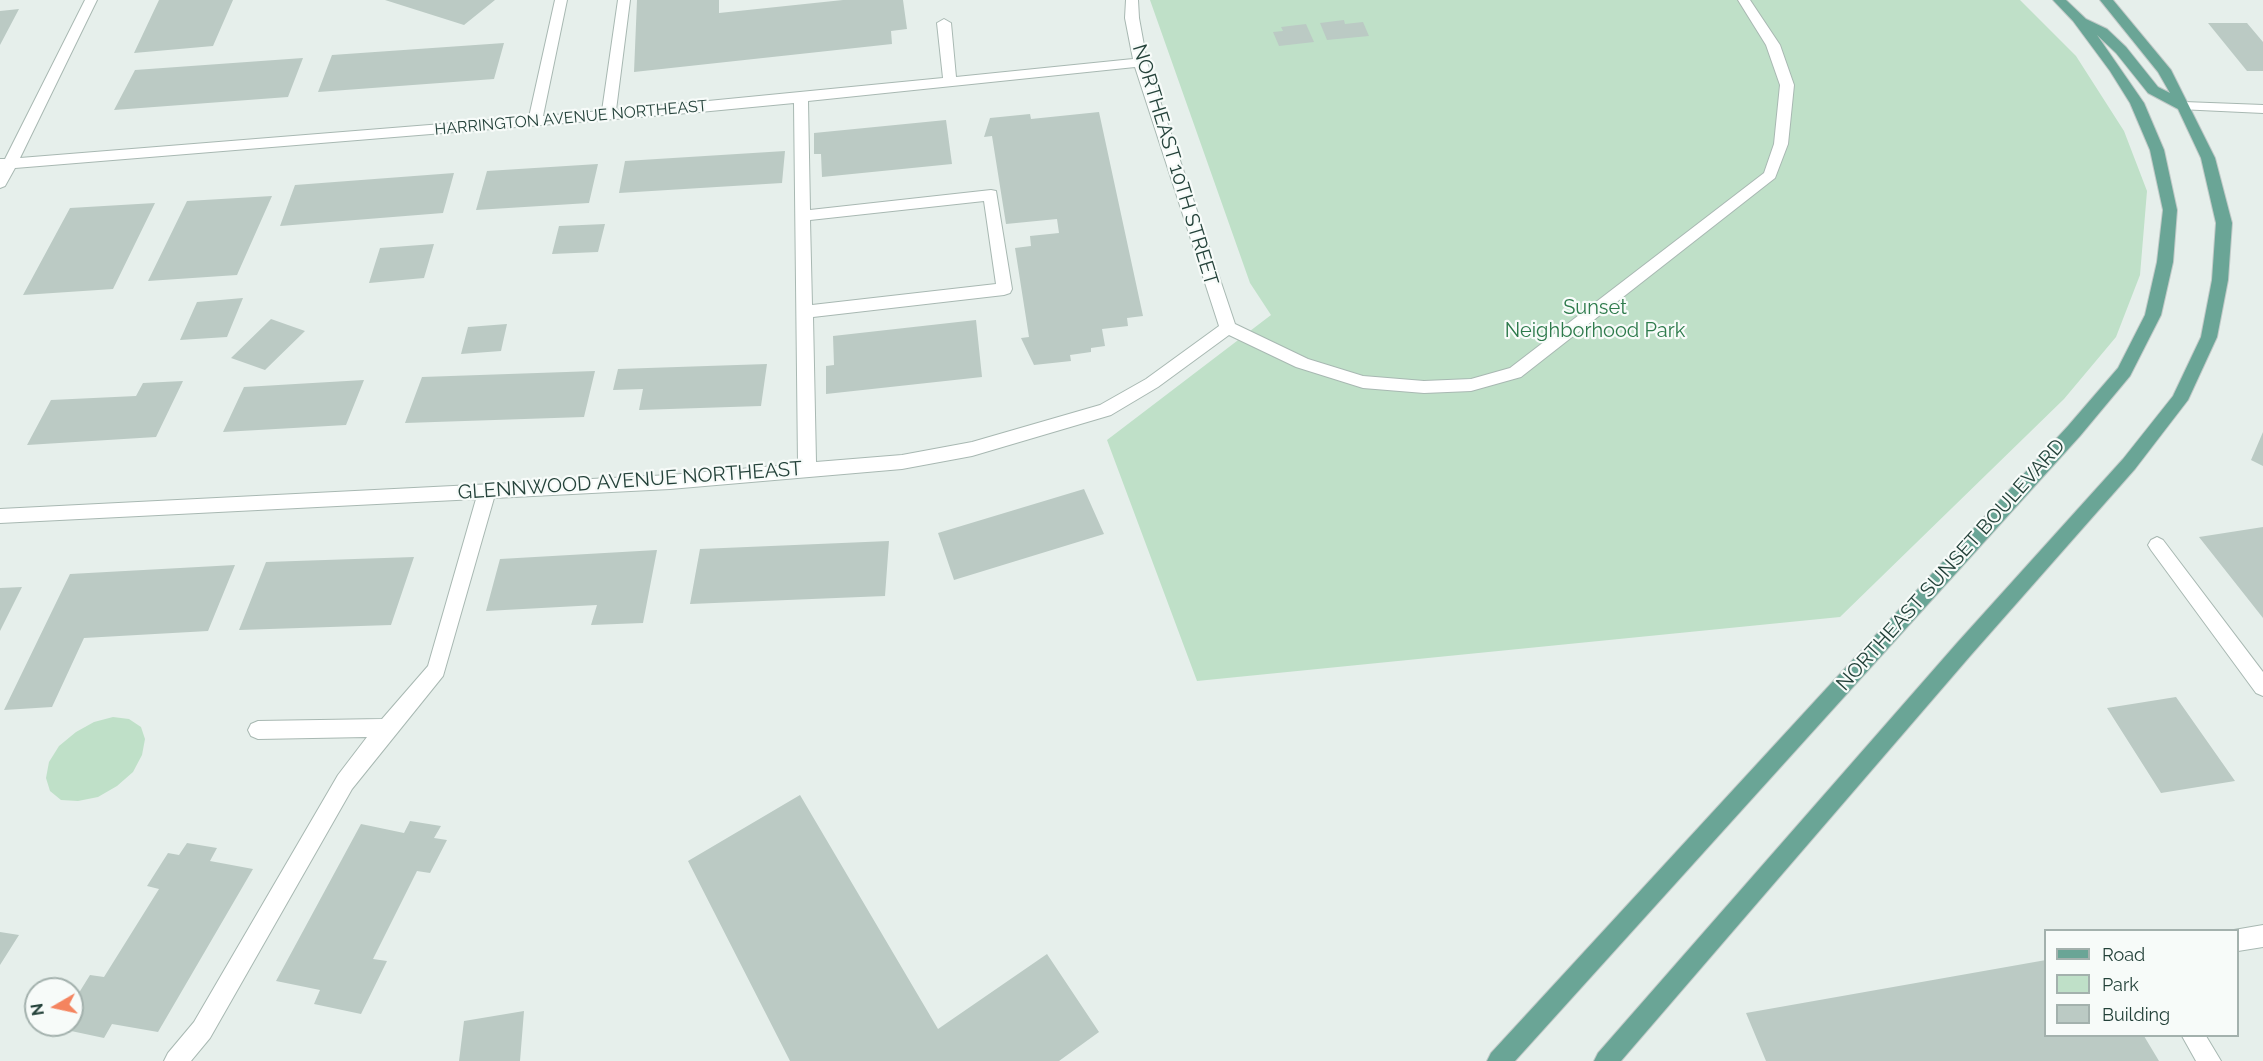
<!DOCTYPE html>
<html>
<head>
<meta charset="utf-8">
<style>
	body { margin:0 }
	#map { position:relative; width:2263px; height:1061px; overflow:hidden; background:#e6efeb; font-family:Raleway,sans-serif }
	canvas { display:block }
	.legend { position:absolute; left:2044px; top:929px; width:195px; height:108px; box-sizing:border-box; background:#f7fbf9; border:2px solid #a3b1ad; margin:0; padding:8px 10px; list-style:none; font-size:18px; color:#24423a }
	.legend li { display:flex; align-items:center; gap:12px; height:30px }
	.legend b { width:30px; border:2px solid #a3b1ad }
	.north { position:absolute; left:24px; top:977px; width:60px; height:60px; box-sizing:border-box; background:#f7fbf9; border:2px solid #a3b1ad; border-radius:50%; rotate:261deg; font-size:16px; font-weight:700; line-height:24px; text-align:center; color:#24423a }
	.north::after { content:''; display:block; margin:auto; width:21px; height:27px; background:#f4845f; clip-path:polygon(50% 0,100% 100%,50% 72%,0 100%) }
</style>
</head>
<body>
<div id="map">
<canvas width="2263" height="1061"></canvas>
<ul class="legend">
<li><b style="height:8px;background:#6aa596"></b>Road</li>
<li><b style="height:16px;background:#bfe0c8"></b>Park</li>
<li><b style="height:16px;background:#bbcac4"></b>Building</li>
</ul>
<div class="north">N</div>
</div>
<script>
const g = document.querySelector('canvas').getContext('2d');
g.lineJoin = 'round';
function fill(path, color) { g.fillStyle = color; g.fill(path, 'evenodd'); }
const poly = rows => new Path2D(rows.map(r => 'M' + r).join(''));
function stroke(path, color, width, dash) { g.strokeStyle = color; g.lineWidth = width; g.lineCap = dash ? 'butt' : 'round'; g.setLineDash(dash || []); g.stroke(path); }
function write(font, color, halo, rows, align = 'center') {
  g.font = font + ' Raleway,sans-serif'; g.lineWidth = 4.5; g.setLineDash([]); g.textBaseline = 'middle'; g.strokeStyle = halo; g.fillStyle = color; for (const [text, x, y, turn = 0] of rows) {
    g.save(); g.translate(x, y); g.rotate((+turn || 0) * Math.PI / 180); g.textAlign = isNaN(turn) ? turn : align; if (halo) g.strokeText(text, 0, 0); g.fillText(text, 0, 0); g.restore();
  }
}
const green = poly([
	[1150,0,2020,0,2076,56,2124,131,2147,191,2140,275,2116,337,2064,399,1840,617,1197,681,1107,440,1271,315,1250,283],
	[113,717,129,719,141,727,145,739,142,755,133,772,117,786,98,797,78,801,61,800,50,791,46,778,49,762,59,746,76,732,94,722]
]);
const building = poly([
	[159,0,233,0,213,46,134,53],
	[385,0,495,0,464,25],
	[637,0,719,0,719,13,843,0,903,0,907,29,891,31,892,44,634,72],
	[19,9,0,45,0,11],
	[1344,20,1345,24,1363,22,1369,36,1327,40,1320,23],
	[2208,23,2247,23,2263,42,2263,71,2247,71],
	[1306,24,1314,42,1279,46,1273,32,1283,31,1281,27],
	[504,43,494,79,318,92,332,55],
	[303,58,288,97,114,110,135,70],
	[1099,112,1143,316,1127,318,1128,326,1102,329,1105,346,1091,348,1091,352,1070,355,1071,361,1034,365,1021,338,1029,337,1015,248,1031,246,1030,236,1059,233,1057,219,1006,224,992,136,984,137,990,118,1030,114,1031,119],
	[946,120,952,164,822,177,821,154,814,154,814,133],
	[785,151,782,183,619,193,625,161],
	[598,164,589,203,476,210,487,171],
	[454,173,443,213,280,226,295,185],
	[272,196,237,275,148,281,187,201],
	[155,203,113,289,23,295,70,208],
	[605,224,598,252,552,254,559,226],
	[434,244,424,278,369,283,380,248],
	[243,298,227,337,180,340,197,302],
	[271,319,305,331,265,370,231,358],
	[976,320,982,377,826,394,826,366,834,365,833,336],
	[507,324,501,351,461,354,468,327],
	[767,364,761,406,639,410,643,389,613,390,618,369],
	[595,371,584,417,405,423,422,377],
	[364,380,346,425,223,432,244,387],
	[183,381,156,437,27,445,51,400,136,396,143,383],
	[2263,432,2263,466,2251,460],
	[1084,489,1104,534,954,580,938,533],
	[2263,527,2263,618,2199,537],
	[889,541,885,596,690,604,700,549],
	[657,550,643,623,591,625,597,605,486,611,500,559],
	[414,557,391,625,239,630,266,562],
	[235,565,208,631,84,638,52,707,4,710,70,574],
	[22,587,0,631,0,588],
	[2176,697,2235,781,2161,793,2107,708],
	[800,795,938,1029,1047,954,1099,1032,1059,1061,790,1061,688,861],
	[410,821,441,826,434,838,447,840,430,873,417,871,373,959,387,961,361,1014,314,1004,320,990,276,981,361,824,404,833],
	[187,843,217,848,210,861,253,869,158,1032,112,1024,104,1038,57,1028,59,1025,72,1025,72,1004,90,975,104,977,159,889,147,886,168,853,179,855],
	[0,932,19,935,0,965],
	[2046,960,2046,1036,2144,1036,2159,1061,1766,1061,1746,1013],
	[524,1011,520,1061,459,1061,464,1021]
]);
const minor = poly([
	[85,0,97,0,20,158,529,117,555,0,567,0,543,116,602,111,618,0,630,0,616,110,943,78,937,23,944,19,951,23,956,77,1133,59,1125,18,1126,0,1138,0,1139,18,1147,62,1235,324,1308,359,1363,376,1424,381,1471,379,1510,368,1764,173,1774,144,1780,85,1766,45,1738,0,1750,0,1780,45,1794,85,1788,144,1775,178,1521,377,1471,391,1424,393,1363,388,1296,367,1229,335,1158,387,1111,415,972,456,902,469,670,489,494,498,443,676,352,789,210,1038,191,1061,164,1061,168,1053,194,1022,338,775,367,737,258,739,251,736,248,730,251,724,258,721,382,719,428,666,476,499,0,523,0,509,670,475,798,464,794,103,700,112,15,168,5,186,0,188,0,159,5,159,85,0],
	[1135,67,1219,326,1146,379,1100,405,972,442,902,455,816,462,813,317,1004,295,1010,293,1012,289,996,191,991,190,810,210,808,101,1135,67],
	[984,201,996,284,812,305,810,220,984,201],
	[2184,102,2263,105,2263,113,2179,109,2177,106,2184,102],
	[2157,537,2163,540,2263,672,2263,696,2256,693,2151,550,2148,545,2151,540,2157,537],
	[2263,925,2263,947,2238,951,2238,930,2234,930,2263,925],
	[2182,1036,2206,1036,2221,1061,2196,1061,2182,1036]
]);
const major = poly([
	[2053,0,2066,0,2086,19,2107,29,2126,47,2158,87,2170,93,2158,72,2100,0,2113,0,2171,70,2215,158,2232,223,2228,280,2217,337,2188,400,2135,469,1971,655,1621,1061,1594,1061,1598,1053,1957,643,2123,459,2173,396,2201,337,2212,280,2216,223,2201,158,2178,109,2148,93,2116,53,2097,35,2144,103,2164,150,2177,210,2173,262,2161,315,2130,376,2080,436,1515,1061,1487,1061,1491,1053,2068,426,2118,368,2145,315,2157,262,2163,210,2150,150,2130,103,2110,71,2073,21,2053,0]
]);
const farStreetnames = [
	["HARRINGTON AVENUE NORTHEAST",571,118,-5]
];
const streetNames = [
	["NORTHEAST 10TH STREET",1175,165,73],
	["GLENNWOOD AVENUE NORTHEAST",630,481,-4],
	["NORTHEAST SUNSET BOULEVARD",1951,565,-48]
];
const parkNames = [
	["Sunset",1595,308],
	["Neighborhood Park",1595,331]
];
fill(green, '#bfe0c8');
fill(building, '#bbcac4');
stroke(minor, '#a8b8b2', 2);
stroke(major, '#c2cac8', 2);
fill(minor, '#fff');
fill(major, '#6aa596');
write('16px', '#24423a', '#f7fbf9', farStreetnames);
write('20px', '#24423a', '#f7fbf9', streetNames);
write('20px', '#2d7a4b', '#f7fbf9', parkNames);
</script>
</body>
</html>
